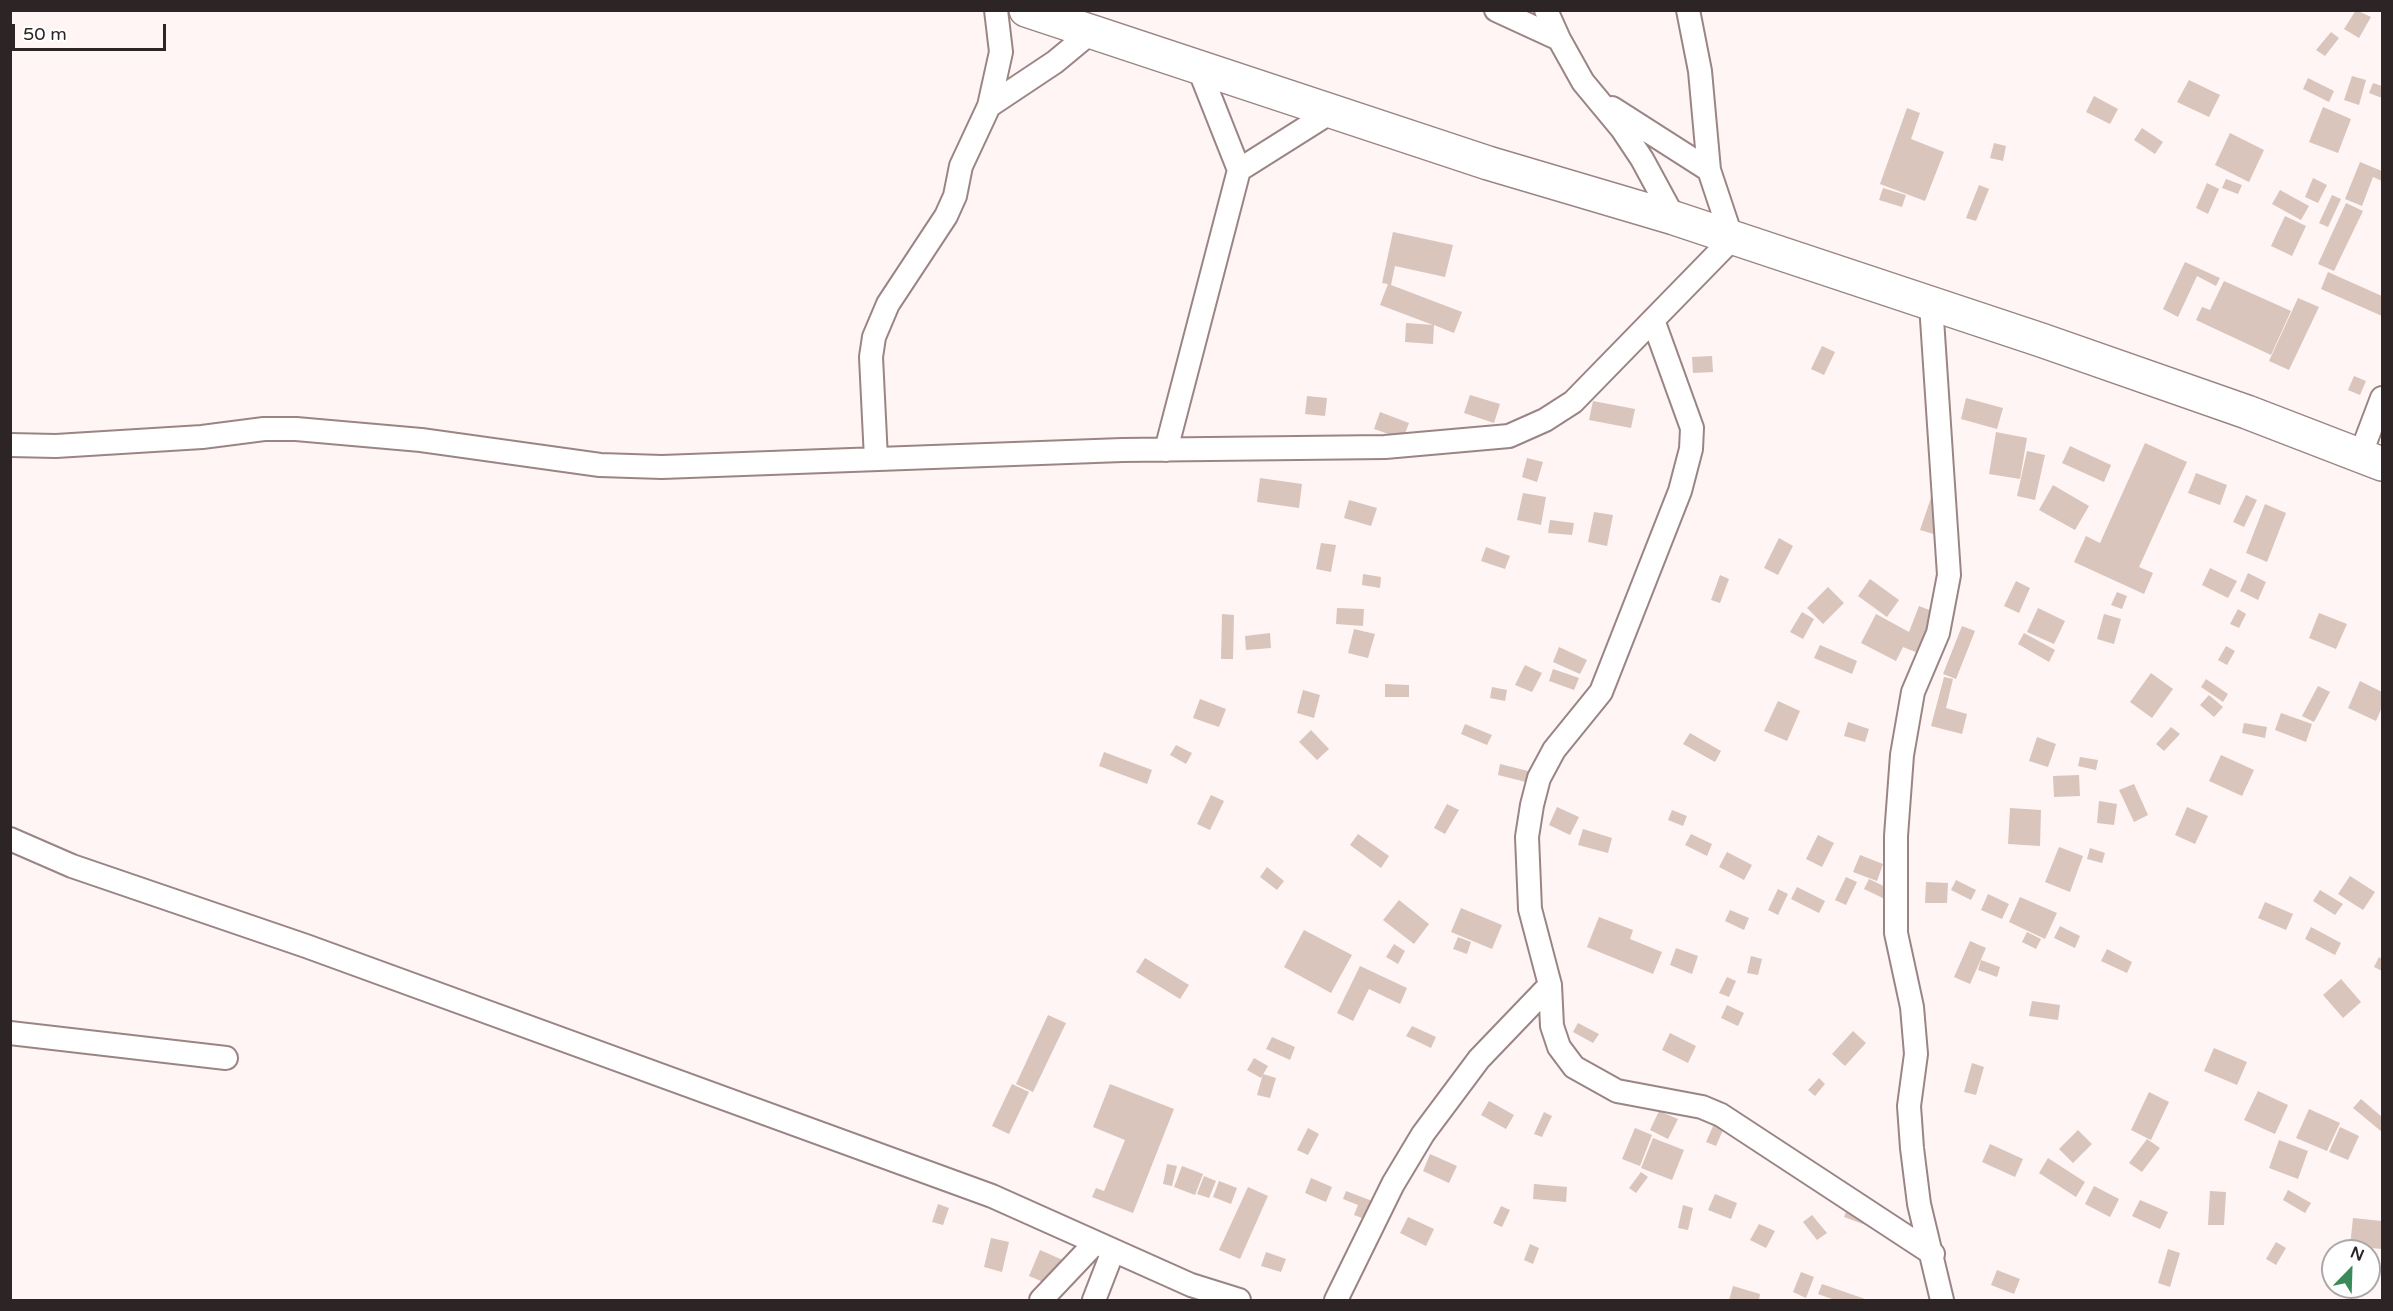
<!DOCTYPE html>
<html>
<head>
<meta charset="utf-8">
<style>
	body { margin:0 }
	#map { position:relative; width:2393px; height:1311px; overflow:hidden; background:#fef5f4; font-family:"Varela Round",sans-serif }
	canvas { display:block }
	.frame { position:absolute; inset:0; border:12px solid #2d2525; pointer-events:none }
	.north { position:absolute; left:2321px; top:1239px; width:60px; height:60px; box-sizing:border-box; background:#fff; border:2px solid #aba8a8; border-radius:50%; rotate:23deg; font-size:16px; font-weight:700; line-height:24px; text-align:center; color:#2d2525 }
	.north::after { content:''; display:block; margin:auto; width:21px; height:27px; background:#3a8a5a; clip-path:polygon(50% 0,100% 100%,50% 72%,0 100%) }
	.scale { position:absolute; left:12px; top:24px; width:154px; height:27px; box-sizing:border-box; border:3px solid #2d2525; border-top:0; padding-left:8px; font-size:18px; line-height:21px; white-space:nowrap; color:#2d2525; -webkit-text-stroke:4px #fff; paint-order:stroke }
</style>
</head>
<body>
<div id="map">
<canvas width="2393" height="1311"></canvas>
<div class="frame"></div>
<div class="north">N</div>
<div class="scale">50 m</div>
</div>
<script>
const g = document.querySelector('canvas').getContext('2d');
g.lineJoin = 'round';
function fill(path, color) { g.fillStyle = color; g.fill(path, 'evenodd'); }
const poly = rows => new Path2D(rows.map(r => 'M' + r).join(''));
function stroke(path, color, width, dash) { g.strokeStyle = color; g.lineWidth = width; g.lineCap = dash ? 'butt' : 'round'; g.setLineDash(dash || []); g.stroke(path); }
const building = poly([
	[2356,10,2371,17,2359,38,2344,29],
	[2331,32,2339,38,2325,56,2316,50],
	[2352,76,2366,80,2359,105,2344,100],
	[2308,78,2334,91,2329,102,2303,89],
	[2189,80,2220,95,2209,117,2177,102],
	[2373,83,2382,86,2382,98,2369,93],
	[2094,96,2118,109,2110,124,2086,112],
	[2323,107,2351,119,2338,153,2309,142],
	[1907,108,1920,113,1911,139,1944,152,1925,201,1880,184],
	[2142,128,2163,142,2155,154,2134,140],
	[2230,133,2264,150,2249,182,2215,165],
	[1994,143,2006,146,2003,161,1990,158],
	[2360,162,2382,171,2382,181,2373,177,2362,206,2345,199],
	[2313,178,2327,185,2318,203,2305,197],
	[2226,179,2242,185,2238,194,2222,188],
	[2207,183,2219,189,2208,214,2196,208],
	[1979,185,1989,189,1976,221,1966,218],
	[1883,188,1906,195,1902,207,1879,200],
	[2280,190,2309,206,2301,220,2272,204],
	[2332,195,2341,199,2328,227,2319,223],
	[2346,203,2363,211,2334,271,2318,264],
	[2285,216,2306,226,2292,256,2271,246],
	[1393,232,1453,245,1445,277,1395,266,1391,285,1462,312,1454,333,1434,325,1433,344,1405,342,1406,323,1433,325,1380,305,1388,284,1382,283],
	[2185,262,2220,278,2216,286,2197,276,2178,317,2163,309],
	[2328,272,2382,296,2382,316,2321,289],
	[2224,281,2291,311,2271,355,2196,320,2202,307,2210,310],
	[2298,298,2319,307,2289,370,2269,361],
	[1822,346,1835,352,1824,375,1811,369],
	[1712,356,1713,372,1693,373,1692,357],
	[2354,376,2366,381,2360,395,2348,390],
	[1470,395,1500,404,1494,423,1464,413],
	[1307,396,1327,398,1325,416,1305,414],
	[1966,398,2003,408,1997,429,1961,419],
	[1593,401,1635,409,1631,428,1589,420],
	[1380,412,1409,423,1403,439,1374,429],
	[1996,432,2027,438,2020,479,1989,474],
	[2145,443,2187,462,2139,567,2153,573,2144,594,2074,562,2086,536,2100,543],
	[2070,446,2111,465,2104,482,2062,463],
	[2027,451,2045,455,2035,500,2017,496],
	[1527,458,1543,462,1537,482,1522,477],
	[2196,473,2227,485,2220,505,2188,493],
	[1260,478,1302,484,1299,508,1257,502],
	[2053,485,2089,506,2075,530,2039,510],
	[1523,493,1546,497,1541,525,1517,520],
	[1932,495,1949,501,1937,535,1920,530],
	[2246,495,2257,500,2244,527,2233,522],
	[1349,500,1377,508,1371,526,1344,518],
	[2265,504,2286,513,2267,562,2246,553],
	[1594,512,1613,515,1607,546,1588,542],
	[1550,520,1574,523,1572,535,1548,533],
	[1779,538,1793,546,1778,575,1764,568],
	[1321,543,1336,545,1331,572,1316,569],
	[1486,547,1510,556,1505,569,1481,561],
	[2210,568,2237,581,2228,598,2202,585],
	[2248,573,2266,582,2258,600,2240,591],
	[1363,574,1381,577,1380,588,1362,585],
	[1720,575,1729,579,1720,603,1711,600],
	[1870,579,1899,600,1887,617,1858,596],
	[2016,581,2030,588,2019,613,2004,606],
	[1828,587,1844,603,1823,624,1807,608],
	[2117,592,2127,596,2122,609,2111,605],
	[1919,606,1940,614,1928,657,1903,647,1896,661,1861,643,1876,614,1909,632],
	[1337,608,1364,609,1363,626,1336,624],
	[2038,608,2065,621,2054,644,2027,632],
	[2238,609,2246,614,2239,628,2230,624],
	[1802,612,1814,619,1803,639,1790,632],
	[2319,613,2347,624,2336,649,2309,638],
	[1222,614,1234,615,1233,659,1221,659],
	[2104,614,2121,619,2114,644,2097,639],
	[1962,626,1975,631,1956,679,1943,674],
	[1354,629,1375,634,1368,658,1348,653],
	[1270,633,1271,648,1246,650,1245,636],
	[2024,633,2055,650,2049,662,2018,644],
	[1820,645,1857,661,1852,674,1814,658],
	[2226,646,2235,651,2227,665,2218,660],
	[1559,647,1587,660,1580,674,1553,662],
	[1525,665,1542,673,1532,692,1515,685],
	[1553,669,1579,678,1574,690,1549,681],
	[2151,673,2173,689,2152,718,2130,702],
	[1944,677,1953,679,1946,708,1967,714,1962,734,1931,726],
	[2206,679,2228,694,2223,702,2201,687],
	[2360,681,2382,692,2382,707,2376,721,2348,708],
	[1385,684,1409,685,1409,697,1385,697],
	[2318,686,2330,692,2314,722,2302,716],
	[1492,687,1507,690,1505,701,1490,698],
	[1303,690,1320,695,1314,718,1297,713],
	[2209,695,2223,707,2214,717,2200,705],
	[1200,699,1226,709,1219,727,1193,718],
	[1778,701,1800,711,1787,741,1764,731],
	[2281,713,2312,724,2306,742,2275,730],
	[1848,722,1869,729,1865,742,1844,736],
	[2244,723,2267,727,2265,738,2242,733],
	[1465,724,1492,735,1487,745,1461,734],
	[2171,727,2180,734,2164,751,2156,744],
	[1311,730,1329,749,1317,760,1299,742],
	[1690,733,1721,751,1715,762,1683,744],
	[2037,737,2056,744,2048,767,2029,761],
	[1176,745,1192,753,1186,764,1170,755],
	[1104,752,1152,770,1147,784,1099,766],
	[2221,755,2254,770,2242,796,2209,781],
	[2080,757,2098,760,2096,770,2078,766],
	[1500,764,1536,773,1534,784,1498,775],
	[2079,775,2080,796,2054,797,2053,776],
	[2134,784,2148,815,2134,822,2119,790],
	[1211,795,1224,801,1210,830,1197,824],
	[2099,801,2117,804,2114,825,2097,823],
	[1447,804,1459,810,1445,834,1434,828],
	[1557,807,1579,817,1570,835,1549,825],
	[2187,807,2208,816,2195,844,2175,835],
	[2010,808,2041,810,2040,846,2008,844],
	[1672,810,1687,816,1683,826,1668,820],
	[1583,829,1612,838,1608,853,1578,845],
	[1358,834,1389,856,1381,868,1350,845],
	[1691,834,1712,844,1707,856,1685,845],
	[1818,835,1834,843,1822,867,1806,859],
	[2059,847,2083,856,2070,892,2045,882],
	[2090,848,2105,853,2102,863,2087,859],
	[1727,852,1752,865,1744,880,1719,867],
	[1860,855,1883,864,1877,881,1853,872],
	[1267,867,1284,881,1277,890,1260,877],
	[2350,876,2375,892,2363,910,2338,894],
	[1846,877,1857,882,1846,905,1835,900],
	[1869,879,1894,891,1889,901,1864,889],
	[1956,880,1976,890,1971,900,1951,890],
	[1926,882,1948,883,1947,903,1925,903],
	[1797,887,1825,901,1819,913,1791,899],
	[1778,889,1788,894,1778,915,1768,910],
	[2320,890,2343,904,2335,915,2313,901],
	[1988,894,2009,904,2002,919,1981,910],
	[2020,897,2057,913,2045,939,2009,922],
	[1399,900,1429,924,1414,944,1383,920],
	[2265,902,2293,914,2286,930,2258,918],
	[1461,908,1502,925,1492,949,1451,932],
	[1730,910,1749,918,1744,930,1725,921],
	[1599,917,1633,930,1630,939,1662,952,1653,974,1587,947],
	[2060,926,2080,936,2075,948,2054,938],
	[2311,927,2341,943,2335,955,2305,939],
	[1304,930,1352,955,1331,993,1284,967],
	[2027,932,2041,939,2036,949,2022,942],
	[1458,937,1471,942,1467,954,1453,949],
	[1970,941,1986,948,1970,984,1954,977],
	[1394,944,1405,951,1398,964,1386,957],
	[1676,948,1698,956,1692,974,1670,965],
	[2107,949,2132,962,2127,973,2101,961],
	[1751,956,1762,959,1758,975,1747,973],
	[2379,957,2382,959,2382,971,2374,967],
	[1145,958,1189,985,1180,999,1136,972],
	[1981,960,2000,967,1997,977,1978,970],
	[1360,966,1407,988,1400,1004,1369,989,1353,1021,1337,1013],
	[1727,977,1736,981,1729,997,1719,993],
	[2341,979,2361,1002,2343,1018,2323,995],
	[2032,1001,2060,1005,2058,1020,2029,1016],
	[1727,1005,1744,1013,1738,1026,1721,1018],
	[1048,1015,1066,1023,1033,1092,1016,1084],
	[1578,1023,1599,1034,1593,1043,1573,1032],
	[1412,1026,1436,1037,1431,1048,1406,1036],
	[1853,1031,1866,1043,1845,1066,1832,1054],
	[1670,1033,1696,1046,1688,1063,1662,1050],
	[1272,1037,1295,1047,1290,1060,1266,1049],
	[2214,1048,2247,1062,2237,1085,2204,1071],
	[1254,1058,1268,1066,1261,1078,1247,1070],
	[1972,1063,1984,1067,1976,1095,1964,1092],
	[1263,1074,1276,1078,1270,1098,1257,1095],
	[1819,1078,1825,1084,1815,1096,1808,1090],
	[1012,1084,1029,1092,1009,1134,992,1126],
	[1110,1084,1174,1109,1133,1213,1092,1197,1096,1188,1104,1191,1125,1140,1093,1127],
	[2258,1091,2288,1105,2275,1134,2244,1120],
	[2149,1092,2169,1102,2151,1140,2131,1130],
	[2361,1099,2382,1117,2382,1132,2353,1108],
	[1489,1101,1514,1115,1506,1129,1481,1115],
	[2309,1109,2340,1123,2327,1151,2296,1138],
	[1659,1111,1678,1119,1668,1139,1650,1130],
	[1544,1112,1552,1116,1542,1137,1534,1134],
	[1714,1124,1724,1128,1716,1146,1706,1142],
	[2340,1127,2359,1136,2348,1160,2329,1152],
	[1308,1128,1319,1134,1308,1155,1297,1150],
	[1635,1128,1652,1135,1640,1166,1622,1159],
	[2078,1130,2092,1144,2073,1163,2059,1149],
	[1653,1138,1684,1150,1672,1180,1641,1168],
	[2147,1139,2160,1148,2142,1172,2129,1163],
	[2279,1140,2308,1151,2298,1179,2269,1168],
	[1990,1144,2023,1159,2015,1177,1982,1162],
	[1430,1154,1457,1166,1449,1183,1423,1171],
	[2048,1158,2085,1182,2076,1197,2039,1173],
	[1167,1164,1177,1166,1172,1186,1163,1184],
	[1182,1166,1203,1174,1195,1195,1174,1187],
	[1641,1172,1648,1177,1636,1193,1629,1188],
	[1204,1176,1216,1181,1209,1198,1197,1194],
	[1311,1178,1332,1187,1326,1202,1305,1193],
	[1219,1181,1237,1188,1231,1204,1213,1197],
	[1534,1184,1567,1187,1566,1202,1533,1199],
	[2094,1186,2119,1199,2110,1217,2085,1204],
	[1248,1187,1268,1196,1240,1259,1219,1250],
	[2288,1190,2311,1203,2305,1213,2283,1200],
	[1346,1191,1388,1207,1381,1225,1354,1215,1358,1205,1343,1199],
	[2210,1191,2226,1192,2224,1225,2208,1225],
	[1715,1194,1737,1203,1731,1219,1708,1210],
	[2140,1200,2168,1212,2160,1229,2132,1216],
	[938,1204,949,1208,943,1225,932,1222],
	[1683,1205,1693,1208,1688,1230,1678,1228],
	[1501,1206,1510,1210,1502,1227,1493,1223],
	[1848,1206,1875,1217,1871,1227,1844,1217],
	[1812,1215,1827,1233,1817,1240,1803,1222],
	[1408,1217,1434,1229,1426,1246,1400,1233],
	[2353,1218,2382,1221,2382,1249,2350,1246],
	[1759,1224,1775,1231,1766,1248,1750,1240],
	[991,1238,1009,1242,1002,1272,984,1267],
	[2276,1242,2286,1248,2276,1265,2266,1259],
	[1530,1244,1539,1248,1533,1264,1524,1260],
	[2168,1249,2180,1253,2170,1287,2158,1283],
	[1040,1250,1065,1261,1055,1287,1029,1276],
	[1266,1252,1286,1259,1281,1272,1261,1266],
	[1997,1270,2020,1279,2014,1294,1991,1285],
	[1801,1272,1814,1277,1806,1298,1793,1292],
	[1822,1284,1868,1300,1835,1300,1818,1294],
	[1733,1286,1760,1294,1759,1300,1729,1300]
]);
const minor = poly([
	[1496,10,1559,39,1583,82,1622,129,1642,159,1674,218],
	[1546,10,1559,39],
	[989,106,1055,62,1090,33],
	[1612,108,1709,170],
	[1239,170,1331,112],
	[1931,304,1949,575,1938,633,1913,692,1902,755,1896,836,1896,933,1912,1007,1916,1054,1909,1106,1912,1148,1919,1204,1942,1300],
	[1653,320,1692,428,1691,449,1680,491,1601,692,1554,750,1539,778,1532,805,1527,837,1530,909,1550,985,1552,1026,1559,1047,1574,1067,1617,1091,1702,1107,1721,1115,1933,1254],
	[10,445,56,446,202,437,264,429,296,429,421,440,600,465,662,467,1122,450,1385,447,1509,436,1545,420,1573,402,1732,239,1709,170,1700,71,1688,10],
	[1166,450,1239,170,1199,69],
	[2360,456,2382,398],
	[876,459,871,357,874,337,888,304,946,216,955,196,961,166,989,106,1001,52,996,10],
	[10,839,72,866,306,946,992,1196,1191,1285,1239,1300],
	[10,1033,226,1058],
	[1041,1300,1095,1243],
	[1094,1300,1113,1251],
	[1336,1300,1393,1184,1423,1134,1479,1059,1550,985]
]);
const primary = poly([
	[1026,10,1488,163,1674,218,2041,340,2247,412,2382,464]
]);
fill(building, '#d9c5bc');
stroke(minor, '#9a8584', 26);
stroke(primary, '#9a8584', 36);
stroke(minor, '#fff', 22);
stroke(primary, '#fff', 33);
</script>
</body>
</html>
